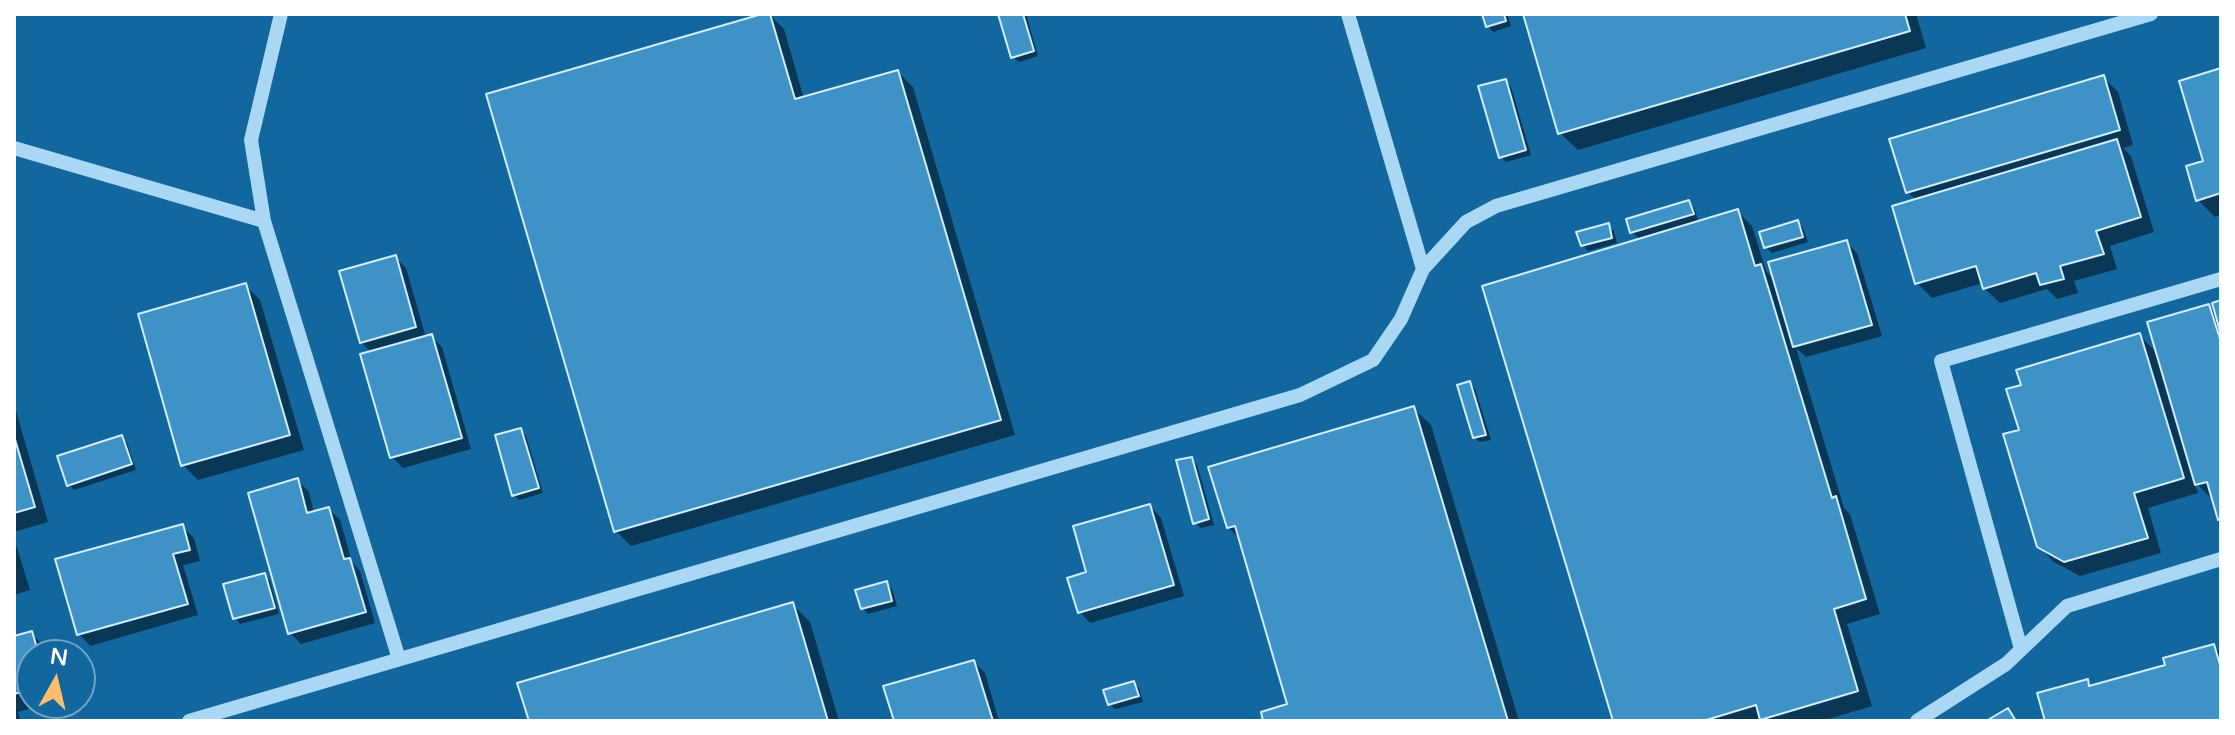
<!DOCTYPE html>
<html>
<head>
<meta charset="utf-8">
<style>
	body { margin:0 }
	#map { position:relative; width:2235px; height:735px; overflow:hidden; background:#12679f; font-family:"Varela Round",sans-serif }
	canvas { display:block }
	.frame { position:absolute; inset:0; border:16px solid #fff; pointer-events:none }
	.north { position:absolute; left:16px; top:639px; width:80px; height:80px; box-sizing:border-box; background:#12679f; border:2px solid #71a4c5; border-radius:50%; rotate:8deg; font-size:22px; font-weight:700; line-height:32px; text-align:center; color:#fff }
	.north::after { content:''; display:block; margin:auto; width:28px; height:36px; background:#ffbd6d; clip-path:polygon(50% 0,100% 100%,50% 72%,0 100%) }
</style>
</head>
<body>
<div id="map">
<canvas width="2235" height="735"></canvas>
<div class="frame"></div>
<div class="north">N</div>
</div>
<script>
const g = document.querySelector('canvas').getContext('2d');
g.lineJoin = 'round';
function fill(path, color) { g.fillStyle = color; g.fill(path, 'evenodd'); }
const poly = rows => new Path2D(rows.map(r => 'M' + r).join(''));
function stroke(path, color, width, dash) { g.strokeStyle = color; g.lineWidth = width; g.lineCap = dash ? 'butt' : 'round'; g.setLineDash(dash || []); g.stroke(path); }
const shadow = poly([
	[769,14,784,29,804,99,898,72,913,87,1015,435,631,546,616,531],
	[1004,14,1026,14,1038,56,1019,62,1013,57],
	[1484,14,1507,14,1511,26,1493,32,1488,26],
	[1525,14,1916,14,1926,48,1578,150,1560,133],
	[2221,70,2221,215,2215,217,2198,200],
	[2103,77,2118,92,2133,145,2123,148,2131,156,2154,232,2110,246,2117,269,2074,281,2078,293,2057,299,2047,289,2000,303,1984,288,1983,283,1932,298,1917,283,1917,201,1908,192],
	[1506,81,1511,87,1531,155,1506,162,1501,157],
	[1688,202,1694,208,1699,223,1737,211,1752,226,1766,271,1775,281,1846,242,1857,253,1882,336,1806,357,1796,348,1844,508,1850,514,1880,614,1847,624,1872,706,1822,721,1615,721,1641,240,1632,232],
	[1798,222,1803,228,1808,242,1772,253,1766,247],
	[1608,225,1614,231,1617,243,1588,251,1583,245],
	[395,257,406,268,426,338,431,336,442,347,471,449,403,468,392,457,372,353,361,342],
	[245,285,260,300,304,450,198,480,183,465],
	[2221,302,2221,521,2212,499,2194,481,2198,493,2148,508,2161,553,2080,576,2054,562,2038,546,2021,431,2140,336,2159,355,2208,306,2217,315],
	[1470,383,1475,389,1491,440,1480,442,1474,437],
	[14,404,48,522,14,532],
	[1413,408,1431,425,1519,721,1265,721,1290,705,1241,540,1228,527],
	[521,430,526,436,543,493,519,500,514,495],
	[121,437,127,443,136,470,74,490,69,485],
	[1191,459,1197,465,1214,525,1201,528,1195,523],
	[298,481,309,492,314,513,329,509,340,520,352,562,360,571,375,623,301,644,290,633],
	[1150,506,1161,518,1184,596,1090,623,1079,611,1088,574],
	[182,526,194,538,200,561,183,565,198,615,90,646,79,634],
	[14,538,30,590,14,595],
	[264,575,270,581,279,614,240,624,235,618],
	[886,583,892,589,897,606,868,614,863,608],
	[792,604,810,622,839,721,531,721],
	[31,633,46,648,49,655,32,655,32,703,50,703,18,712,21,721,14,721,14,638],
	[2213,646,2221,653,2221,721,2047,721,2087,681,2093,687,2168,666],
	[974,662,985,673,999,721,896,721],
	[1133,683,1139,688,1143,702,1115,709,1109,704]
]);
const building = poly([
	[762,14,770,14,795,99,898,70,1001,420,614,532,486,94,762,14],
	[998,14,1023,14,1034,51,1011,58,998,14],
	[1482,14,1504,14,1506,21,1486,27,1482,14],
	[1523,14,1905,14,1910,31,1558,134,1523,14],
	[2221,68,2221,193,2196,201,2186,166,2203,161,2179,81,2221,68],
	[2104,75,2120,130,1906,193,1889,139,2104,75],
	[1506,79,1526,150,1499,158,1478,86,1506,79],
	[2117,139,2141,217,2096,231,2104,254,2060,266,2064,279,2040,285,2036,273,1983,289,1976,266,1915,284,1892,206,2117,139],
	[1689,200,1694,214,1630,233,1626,219,1689,200],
	[1738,209,1755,266,1761,264,1832,498,1836,496,1866,599,1834,609,1858,691,1760,720,1756,705,1703,721,1613,721,1482,286,1738,209],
	[1798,220,1803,237,1764,248,1759,232,1798,220],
	[1609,223,1612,238,1581,246,1576,232,1609,223],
	[1847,240,1872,325,1793,347,1768,262,1847,240],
	[396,255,416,327,360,343,339,271,396,255],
	[246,283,290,435,181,466,138,314,246,283],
	[2221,300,2221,335,2212,303,2221,300],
	[2209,304,2221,342,2221,520,2218,520,2207,482,2195,485,2147,322,2209,304],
	[2140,333,2184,478,2134,493,2148,538,2064,562,2037,547,2003,434,2019,430,2006,389,2021,385,2016,370,2140,333],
	[432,334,462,438,390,458,360,354,432,334],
	[1470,381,1486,435,1473,438,1457,385,1470,381],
	[1414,406,1508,721,1263,721,1261,712,1287,704,1235,526,1227,528,1208,467,1414,406],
	[521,428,539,488,512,496,495,435,521,428],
	[122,435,132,464,67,486,57,456,122,435],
	[14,436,35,507,14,513,14,436],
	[1192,457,1209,519,1193,524,1176,460,1192,457],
	[298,478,307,513,329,507,344,559,350,558,366,612,288,634,248,493,298,478],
	[1150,504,1174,585,1078,613,1067,578,1086,572,1073,526,1150,504],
	[183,524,190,550,173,554,188,604,77,635,55,559,183,524],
	[265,573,275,608,233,619,223,584,265,573],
	[887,581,892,601,861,609,855,590,887,581],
	[793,602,828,721,529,721,517,683,793,602],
	[32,631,39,655,32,655,32,689,14,694,14,636,32,631],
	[2214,644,2221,668,2221,721,2045,721,2037,693,2088,679,2089,686,2165,665,2163,658,2214,644],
	[974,660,993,721,894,721,883,686,974,660],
	[1134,681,1139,696,1108,705,1103,690,1134,681],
	[2008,708,2016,721,1986,721,2008,708]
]);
const minor = poly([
	[281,14,251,140,264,221,399,659],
	[1348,14,1423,269],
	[14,148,264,221],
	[2021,649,1941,361,2221,279],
	[189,721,1300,395,1373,360,1401,319,1423,269,1466,222,1496,206,2151,14],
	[1917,721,2006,664,2067,606,2221,559]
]);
fill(shadow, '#0007');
fill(building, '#3f92c6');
stroke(building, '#d2edfe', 2);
stroke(minor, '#aad8f4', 14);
</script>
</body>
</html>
